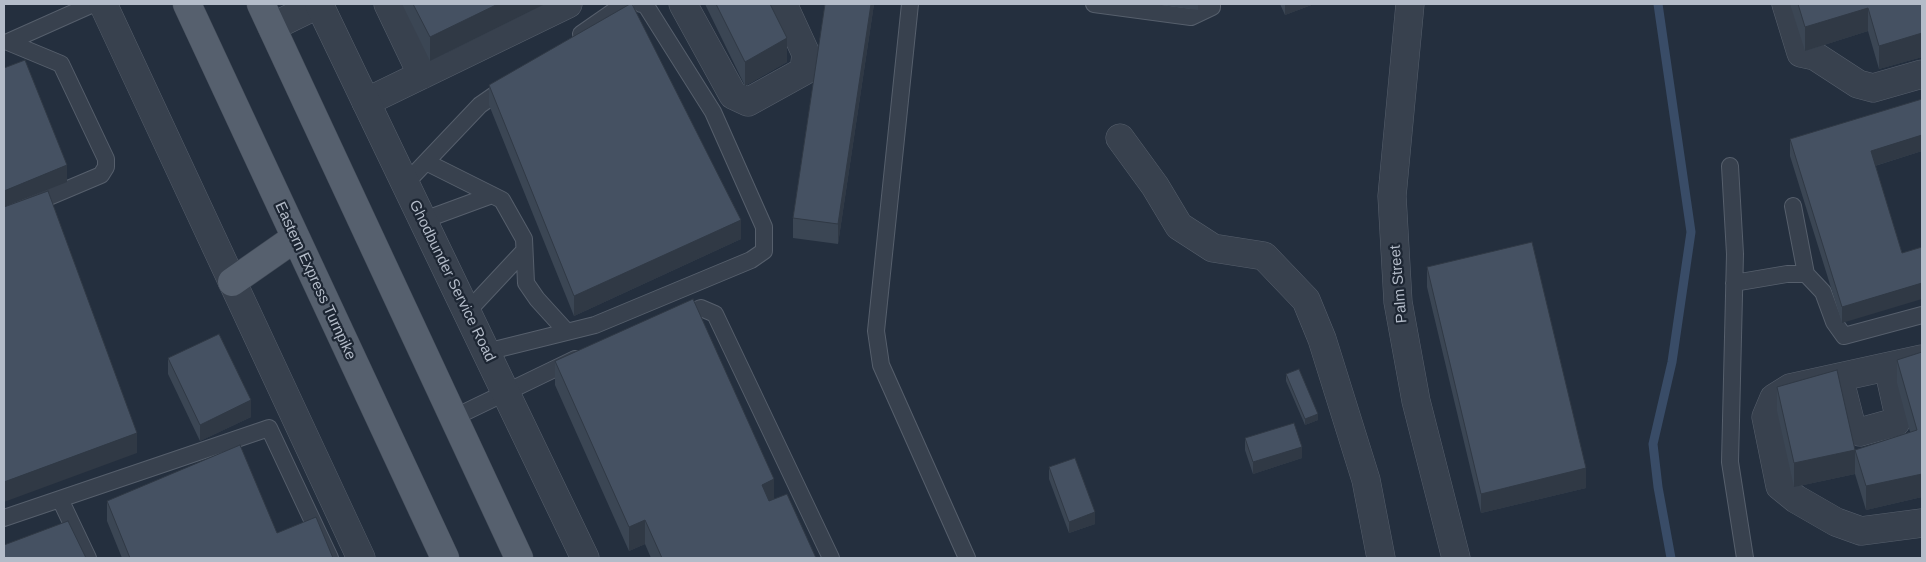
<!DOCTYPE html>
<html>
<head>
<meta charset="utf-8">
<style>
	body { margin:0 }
	#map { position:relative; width:1926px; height:562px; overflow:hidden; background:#242f3e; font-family:Helvetica,sans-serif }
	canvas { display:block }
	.frame { position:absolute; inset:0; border:5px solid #b4bcc9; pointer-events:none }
</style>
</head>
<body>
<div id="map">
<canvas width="1926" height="562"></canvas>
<div class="frame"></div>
</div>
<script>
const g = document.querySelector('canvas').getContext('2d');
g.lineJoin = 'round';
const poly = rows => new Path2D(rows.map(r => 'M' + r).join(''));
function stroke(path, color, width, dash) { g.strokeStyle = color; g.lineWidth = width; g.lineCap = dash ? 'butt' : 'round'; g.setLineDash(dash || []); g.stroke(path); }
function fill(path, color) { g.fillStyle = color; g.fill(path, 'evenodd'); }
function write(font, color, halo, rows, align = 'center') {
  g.font = font + ' Helvetica,sans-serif'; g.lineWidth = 4.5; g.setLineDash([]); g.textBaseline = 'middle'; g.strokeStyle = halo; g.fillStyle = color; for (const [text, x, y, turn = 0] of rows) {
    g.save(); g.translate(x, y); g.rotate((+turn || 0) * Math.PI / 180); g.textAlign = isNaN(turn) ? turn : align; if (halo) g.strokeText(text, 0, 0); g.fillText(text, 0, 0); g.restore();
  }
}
const stream = poly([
	[1658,4,1691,232,1672,362,1653,444,1658,487,1671,558]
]);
const service = poly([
	[910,4,876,331,881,365,967,558],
	[1094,4,1191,17,1212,7,1212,4],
	[581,34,624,4],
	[426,162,502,200,524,239,526,283,537,299,567,332],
	[1730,166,1735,254,1730,462,1745,558],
	[405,184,480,105,506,87],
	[1793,206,1806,274],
	[4,216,101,175,106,167,106,159,61,64,8,42,93,4],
	[424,220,492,195],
	[1734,283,1787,274,1806,274,1823,292,1834,322,1844,336,1922,315],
	[467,312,524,251],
	[679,317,701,308,715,314,831,558],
	[486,352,595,325,751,260,764,251,764,227,713,112,645,4,641,4],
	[453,418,575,359],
	[60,499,88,558],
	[4,518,269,428,330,558]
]);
const minor = poly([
	[388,4,422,75],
	[683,4,733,95,748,102,804,71,806,54,783,4],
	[1410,4,1392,196,1398,302,1416,401,1456,558],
	[1786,4,1801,53,1815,56,1858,84,1873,88,1922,74],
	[272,27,319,4],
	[366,102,568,4],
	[1120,138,1155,186,1179,226,1213,248,1264,256,1306,300,1322,339,1366,480,1381,558],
	[1922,359,1790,388,1774,398,1766,417,1780,486,1796,499,1836,522,1861,531,1922,523],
	[1839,377,1852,428,1860,432,1896,422,1899,416,1888,367]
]);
const tertiary = poly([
	[103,4,361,558],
	[319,4,585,558]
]);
const primary = poly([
	[187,4,445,558],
	[261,4,519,558],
	[232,282,295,238]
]);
const wall = poly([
	[402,4,545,4,430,61],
	[705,4,770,4,787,62,745,86],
	[825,4,874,4,838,244,793,238,793,218],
	[1154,4,1198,4,1198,10],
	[1280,4,1314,4,1285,15],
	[1790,4,1922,4,1922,57,1879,69,1868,31,1805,51],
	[489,85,741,239,574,316,489,105],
	[1790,139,1922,151,1875,166,1902,253,1842,323,1790,156],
	[1427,267,1586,488,1481,513,1427,287],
	[1922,352,1922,497,1866,510,1855,474,1794,487,1777,411,1777,387,1855,450,1910,432,1897,383,1897,360],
	[168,358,251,417,200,441,168,374],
	[555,361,774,499,816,558,651,558,645,544,629,551,555,385],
	[1286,374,1318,420,1305,425,1286,381],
	[1245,438,1302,458,1253,474,1245,450],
	[1049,467,1095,524,1069,533,1049,479],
	[107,501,277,533,333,558,122,558,107,521]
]);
const shadedWall = poly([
	[498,4,545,4,430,61,430,37],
	[871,4,874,4,838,244,838,224],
	[1285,4,1314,4,1285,15],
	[1868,8,1868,31,1805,51,1805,27],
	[1922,33,1922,57,1879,69,1879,46],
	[787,38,787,62,745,86,745,62],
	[1922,135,1922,151,1871,167,1871,151],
	[67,165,67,182,4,207,4,191],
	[741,220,741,239,574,316,574,296],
	[1922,283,1922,299,1842,323,1842,307],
	[251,400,251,417,200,441,200,425],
	[1318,414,1318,420,1305,425,1305,419],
	[137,433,137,453,4,502,4,482],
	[1302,447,1302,458,1253,474,1253,462],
	[1855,450,1855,474,1794,487,1794,463],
	[1586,468,1586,488,1481,513,1481,494],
	[1922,474,1922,497,1866,510,1866,486],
	[774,479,774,503,762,508,762,485],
	[1095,512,1095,524,1069,533,1069,522],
	[645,520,645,544,629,551,629,527]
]);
const building = poly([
	[413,4,498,4,430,37,413,4],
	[630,4,632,4,741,220,574,296,489,85,630,4],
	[716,4,770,4,787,38,745,62,716,4],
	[825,4,871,4,838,224,793,218,825,4],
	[1798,4,1922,4,1922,33,1879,46,1868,8,1805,27,1798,4],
	[25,60,67,165,4,191,4,68,25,60],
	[1922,99,1922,135,1871,151,1902,253,1922,247,1922,283,1842,307,1790,139,1922,99],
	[48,191,137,433,4,482,4,207,48,191],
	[1532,242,1586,468,1481,494,1427,267,1532,242],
	[693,299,774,479,762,485,769,501,787,494,816,558,662,558,645,520,629,527,555,361,693,299],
	[219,334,251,400,200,425,168,358,219,334],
	[1922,352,1922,474,1866,486,1855,450,1917,430,1897,360,1922,352],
	[1299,369,1318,414,1305,419,1286,374,1299,369],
	[1837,370,1855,450,1794,463,1777,387,1837,370],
	[1294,423,1302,447,1253,462,1245,438,1294,423],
	[240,445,277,533,316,517,333,558,130,558,107,501,240,445],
	[1075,458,1095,512,1069,522,1049,467,1075,458],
	[68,521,86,558,4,558,4,545,68,521]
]);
const streetNames = [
	["Eastern Express Turnpike",315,281,65],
	["Ghodbunder Service Road",452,281,64],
	["Palm Street",1399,284,-95]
];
stroke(stream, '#394c67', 9);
stroke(service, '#565f6c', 18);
stroke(minor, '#565f6c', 29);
stroke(tertiary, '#565f6c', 29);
stroke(primary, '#414a57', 29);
stroke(service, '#38414e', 16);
stroke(minor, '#38414e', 28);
stroke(tertiary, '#38414e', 28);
stroke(primary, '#56606e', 28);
fill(wall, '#3b4654');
fill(shadedWall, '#303945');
fill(building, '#455162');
stroke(building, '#303945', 1);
write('15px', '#b4bcc9', '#1d2633', streetNames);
</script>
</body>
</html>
